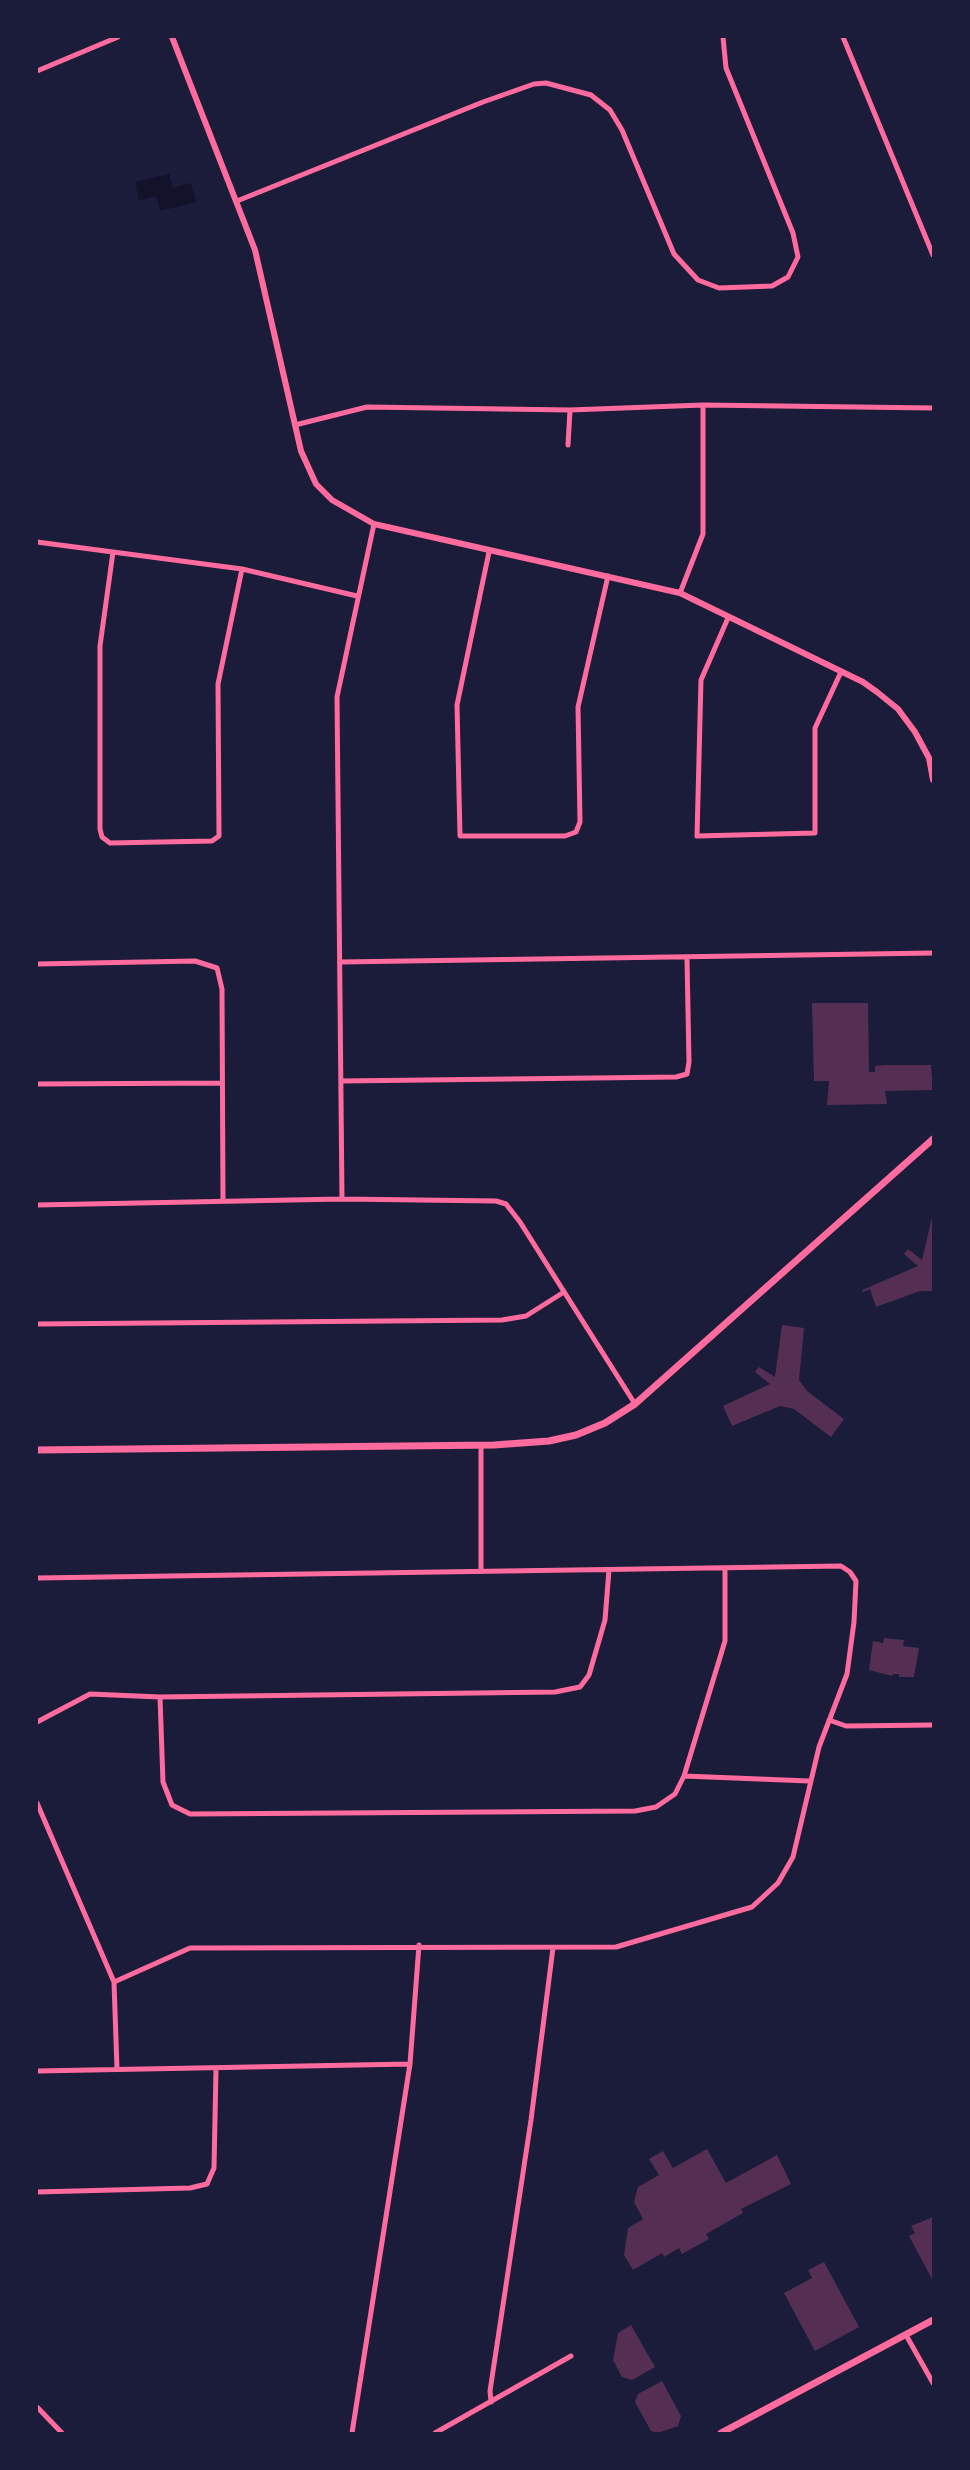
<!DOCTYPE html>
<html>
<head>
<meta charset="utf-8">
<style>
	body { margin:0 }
	#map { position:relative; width:970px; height:2470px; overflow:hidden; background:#1b1b3a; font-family:"PT Sans Narrow",sans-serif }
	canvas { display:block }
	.frame { position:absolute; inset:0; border:38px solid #1b1b3a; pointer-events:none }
</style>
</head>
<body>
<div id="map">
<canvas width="970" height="2470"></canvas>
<div class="frame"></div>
</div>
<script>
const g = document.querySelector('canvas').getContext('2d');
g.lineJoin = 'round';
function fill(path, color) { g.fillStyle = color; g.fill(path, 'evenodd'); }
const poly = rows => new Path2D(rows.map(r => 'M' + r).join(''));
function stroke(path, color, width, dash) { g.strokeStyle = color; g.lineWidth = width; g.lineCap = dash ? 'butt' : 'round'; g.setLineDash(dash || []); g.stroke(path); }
const water = poly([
	[169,174,173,188,191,183,196,202,160,211,156,196,139,200,135,182]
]);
const building = poly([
	[812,1003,868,1003,869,1072,875,1072,875,1066,886,1065,931,1065,933,1090,885,1091,887,1104,827,1105,829,1081,814,1081],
	[933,1213,933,1291,920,1291,876,1307,870,1289,863,1292,862,1290,918,1266,904,1254,908,1249,922,1260],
	[782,1325,804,1328,799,1380,807,1391,844,1419,831,1437,794,1409,780,1406,732,1426,723,1406,770,1384,755,1372,759,1367,775,1377],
	[884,1638,904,1640,903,1646,919,1648,914,1677,899,1677,899,1674,893,1674,892,1676,869,1670,873,1641,883,1643],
	[707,2149,726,2183,777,2155,791,2184,741,2209,743,2213,706,2234,709,2239,682,2254,679,2248,664,2257,662,2253,633,2270,624,2255,628,2228,643,2219,634,2202,638,2187,659,2175,649,2159,663,2151,673,2168],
	[933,2217,933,2281,909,2236,915,2233,911,2226],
	[824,2262,859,2327,815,2351,784,2293,812,2278,808,2270],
	[631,2325,655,2367,632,2380,622,2377,613,2360,618,2333],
	[662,2381,681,2416,678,2426,658,2433,651,2431,635,2402,638,2394]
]);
const minor = poly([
	[843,37,933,255],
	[37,71,118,37],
	[237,201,483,102,534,84,546,83,591,95,610,110,622,130,674,254,698,280,719,288,772,286,788,277,798,257,793,233,726,68,723,37],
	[295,425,367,407,570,410,703,405,933,408],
	[568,445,570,410],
	[37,542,242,569,357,596],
	[113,552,100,646,100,829,102,837,110,843,212,841,219,836,218,684,242,569],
	[489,552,457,705,460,836,565,836,576,832,580,822,578,707,608,576],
	[680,593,703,534,703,405],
	[728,618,701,680,697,836,815,833,815,728,841,672],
	[341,962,933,953],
	[37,964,195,961,217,968,222,989,223,1201],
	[342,1081,676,1077,687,1074,689,1062,687,959],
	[37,1084,221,1083],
	[342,1199,337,697,374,524],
	[37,1205,342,1199,496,1201,506,1204,520,1222,635,1404],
	[37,1324,502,1320,526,1316,564,1292],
	[481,1445,481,1570],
	[37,1578,841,1566,850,1572,856,1581,854,1622,847,1674,819,1747,793,1857,778,1883,752,1907,616,1947,190,1948,114,1982],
	[160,1697,163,1782,172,1805,190,1814,635,1811,656,1807,675,1794,684,1776,725,1641,725,1570],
	[829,1720,846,1726,933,1725],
	[37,1722,90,1694,160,1697,555,1692,580,1687,589,1675,605,1620,609,1570],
	[684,1776,809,1781],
	[37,1803,114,1982,117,2069],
	[37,2071,410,2064],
	[37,2192,190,2188,207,2184,214,2168,216,2069],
	[906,2335,933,2383],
	[491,2402,490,2391,531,2120,553,1948],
	[37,2407,62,2433],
	[352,2433,410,2064,419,1945],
	[435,2433,571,2356]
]);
const tertiary = poly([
	[172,37,255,250,301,451,316,484,332,500,374,524,680,593,863,682,877,692,898,709,915,732,929,758,933,780]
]);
const secondary = poly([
	[37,1450,494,1445,549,1441,576,1435,605,1423,635,1404,933,1139],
	[721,2433,933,2320]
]);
fill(water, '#12122b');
fill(building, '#542f53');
stroke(minor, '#ff6b9d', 5);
stroke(tertiary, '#ff6b9d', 6);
stroke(secondary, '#ff6b9d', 7);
</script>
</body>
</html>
